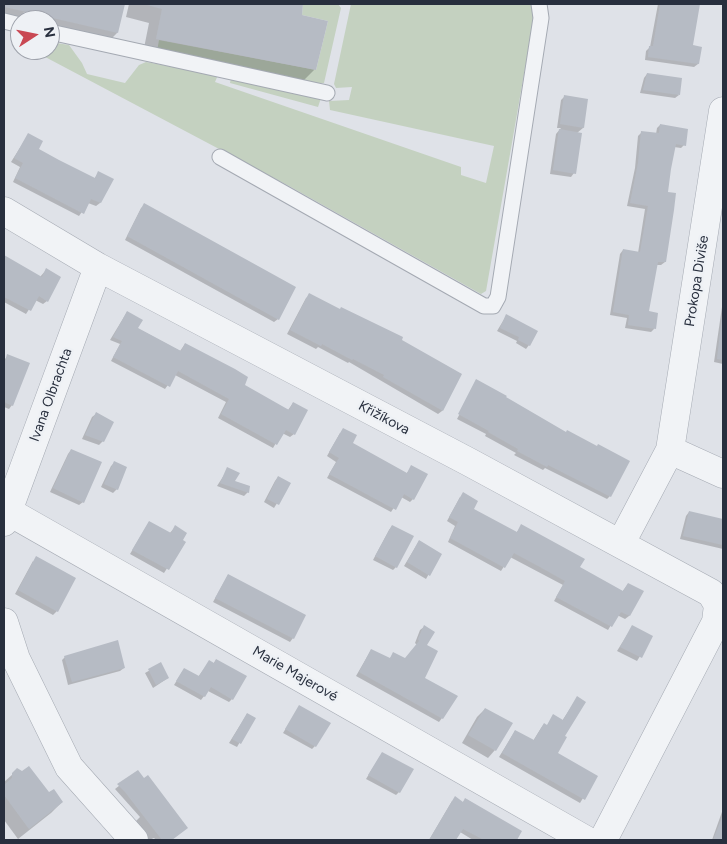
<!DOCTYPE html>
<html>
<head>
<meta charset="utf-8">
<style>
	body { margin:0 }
	#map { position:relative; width:727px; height:844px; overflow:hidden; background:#dfe2e8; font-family:Figtree,sans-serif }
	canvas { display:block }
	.frame { position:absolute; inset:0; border:5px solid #282f3e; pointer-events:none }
	.north { position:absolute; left:10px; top:10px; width:50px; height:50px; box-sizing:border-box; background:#eef1f5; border:1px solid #9fa3ac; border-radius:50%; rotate:79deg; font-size:14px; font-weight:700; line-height:20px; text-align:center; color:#282f3e }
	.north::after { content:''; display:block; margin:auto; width:18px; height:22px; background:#c94853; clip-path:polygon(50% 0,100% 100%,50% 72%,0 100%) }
</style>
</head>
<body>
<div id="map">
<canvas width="727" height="844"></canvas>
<div class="frame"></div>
<div class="north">N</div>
</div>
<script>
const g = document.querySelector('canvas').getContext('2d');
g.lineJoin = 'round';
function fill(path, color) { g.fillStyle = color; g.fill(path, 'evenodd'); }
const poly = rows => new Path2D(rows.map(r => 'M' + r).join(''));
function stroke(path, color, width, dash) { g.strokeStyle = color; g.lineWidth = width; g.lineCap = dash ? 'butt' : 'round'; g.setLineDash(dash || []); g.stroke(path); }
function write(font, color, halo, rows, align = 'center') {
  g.font = font + ' Figtree,sans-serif'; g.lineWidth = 5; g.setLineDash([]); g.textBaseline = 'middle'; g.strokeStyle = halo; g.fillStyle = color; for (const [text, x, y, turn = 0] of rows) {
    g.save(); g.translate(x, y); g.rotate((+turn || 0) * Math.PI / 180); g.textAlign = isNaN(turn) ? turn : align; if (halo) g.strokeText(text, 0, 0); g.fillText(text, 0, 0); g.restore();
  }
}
const green = poly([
	[303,4,338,4,341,8,324,83,317,83,157,51,159,40,316,70,328,21,302,15],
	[351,4,533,4,534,17,486,291,481,294,289,186,32,50,50,50,50,42,69,45,82,63,87,74,125,83,139,65,146,62,218,75,215,82,461,167,461,175,486,183,494,146,330,110,329,101,349,100,352,87,336,88,334,84],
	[231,78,321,98,318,107,230,83]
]);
const shadow = poly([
	[4,4,124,4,117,33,103,47,50,35,50,20,20,20,4,24],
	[129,4,302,4,300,16,315,69,301,83,143,53,149,23,126,17],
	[658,4,699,4,691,46,700,48,698,64,694,67,645,60,646,51,650,47],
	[647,74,679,95,675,98,640,93,644,78],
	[564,97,587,100,583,128,577,133,574,173,571,177,550,174,556,134,561,128,557,128,561,100],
	[660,125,684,145,681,148,674,147,666,193,665,262,661,265,656,265,648,312,657,314,654,329,651,332,625,328,627,318,610,315,620,254,623,250,638,253,645,209,627,206,635,168,638,136,642,132,656,134,657,128],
	[28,135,37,150,94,179,99,172,112,180,100,203,96,206,88,203,79,216,13,182,20,167,11,162],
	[145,205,278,319,274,322,125,240,141,208],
	[4,257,40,277,46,270,47,301,43,304,35,300,26,314,4,302],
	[310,295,400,340,461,374,442,411,438,414,349,362,348,363,318,347,316,349,287,334,306,298],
	[723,300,723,364,714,362],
	[127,312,137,328,180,351,185,344,243,386,288,410,293,403,294,434,290,437,282,433,273,448,218,418,226,402,175,375,165,389,111,361,120,344,110,340],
	[506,316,529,345,526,349,516,343,517,341,497,331],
	[8,356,12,405,9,409,4,407,4,360],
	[476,383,565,433,610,496,607,499,545,468,543,470,514,455,516,453,485,436,486,434,457,419],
	[96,414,103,441,99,445,82,439,92,417],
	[340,433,351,444,406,474,412,467,413,499,410,502,401,497,391,512,327,478,336,462,327,456],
	[71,450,83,502,79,505,50,492,68,454],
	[114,463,117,489,113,493,101,487,111,466],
	[228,469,233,482,248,492,244,496,217,486],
	[278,477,289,484,274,508,264,502,275,481],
	[460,497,473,509,516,533,522,526,579,568,622,592,628,584,642,591,629,616,625,619,617,615,608,630,554,601,563,585,510,557,501,571,448,542,455,526,447,521],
	[689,512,723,520,723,549,680,539,686,516],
	[149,522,169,534,175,527,181,541,184,542,164,573,130,554],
	[392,526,396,567,393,570,373,560,389,530],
	[419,541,440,554,426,579,404,566],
	[33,561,57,611,53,615,15,594],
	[228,575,293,638,290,642,213,602],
	[424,627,425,646,423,679,442,718,439,722,356,676,371,650,389,659,394,654,405,660,417,645,415,643,420,630],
	[632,627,652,637,637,661,617,651],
	[65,657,124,668,120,671,68,685,62,660],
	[216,660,232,699,229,702,208,691,201,700,174,685,184,669,198,677,209,662,213,664],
	[161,664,168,678,153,688,145,673],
	[577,698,557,754,596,777,580,803,499,757,515,731,533,741,541,728,544,724,547,726,553,716,562,721],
	[299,707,315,746,312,749,283,733],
	[485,709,495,750,488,758,462,743,477,717],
	[247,714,254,718,237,747,229,743],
	[382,753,399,792,396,795,366,779],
	[138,771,183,831,171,840,156,840,154,838,149,840,135,822,140,817,115,789],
	[13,774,62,802,51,813,18,839,4,820,4,782],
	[466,799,520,832,515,840,473,840,460,832,455,840,429,840,452,801,462,803],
	[723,809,723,840,712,840]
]);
const building = poly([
	[6,4,125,4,118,33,5,7],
	[144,4,303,4,302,15,328,21,316,70,156,39,162,9],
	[660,4,700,4,693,45,702,47,699,64,648,57,649,46,653,46],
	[647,73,682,78,680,95,643,90],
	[564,95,588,99,584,128,560,124],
	[660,124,688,129,686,146,676,144,671,169,668,192,676,193,674,210,666,262,658,262,649,311,658,313,656,329,628,325,629,315,613,312,623,249,640,252,648,206,630,203,638,163,641,131,659,133],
	[559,129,582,133,576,174,553,170],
	[28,133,43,141,39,149,59,160,95,178,98,171,114,179,101,203,91,199,84,214,15,178,23,163,14,158],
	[144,203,296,287,279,320,127,236],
	[4,255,42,277,46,268,61,277,48,302,39,296,31,311,4,297],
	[309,293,340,309,341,307,403,337,402,340,462,374,443,411,383,377,384,375,353,359,352,360,322,344,321,346,290,330],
	[127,311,143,320,138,328,181,351,185,343,235,369,248,377,245,385,289,410,293,402,308,410,295,435,286,430,277,445,221,414,229,399,178,371,170,387,113,357,122,341,113,337],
	[506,314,538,331,530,346,518,340,519,337,500,328],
	[722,316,723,316,723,360,717,359],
	[7,354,30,363,13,406,4,402,4,365],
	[476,379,507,396,506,397,566,432,567,430,597,446,598,444,630,461,611,497,548,465,547,467,517,451,518,449,488,432,489,431,458,414],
	[96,412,114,422,104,442,85,435],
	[343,428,357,435,353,443,407,473,411,465,428,474,414,500,404,494,396,510,329,474,339,458,329,452],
	[71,449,102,462,84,503,53,488],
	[114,461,127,467,118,490,104,484],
	[227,467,240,473,235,481,250,486,249,493,220,483],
	[278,476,291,483,279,505,267,499],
	[463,492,478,501,474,509,517,532,521,524,585,559,580,567,623,591,628,583,644,591,630,616,621,612,612,627,556,597,565,581,540,567,514,553,505,568,450,538,458,522,449,517],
	[689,511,723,519,723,545,683,536],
	[149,521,171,533,175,525,187,533,183,540,186,542,169,570,132,550],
	[392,525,414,536,397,568,375,556],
	[419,540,442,554,430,576,407,562],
	[36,556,76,578,58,612,18,590],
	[228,574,306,615,294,639,215,598],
	[424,625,435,632,427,645,438,651,425,678,458,696,443,719,359,672,371,649,390,658,393,652,405,658,419,641,418,639],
	[632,625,653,636,642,658,620,647],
	[118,640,125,668,72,682,64,656],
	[216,659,247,676,233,700,211,687,205,697,176,681,184,668,199,676,209,660,214,663],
	[161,662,169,678,156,685,148,669],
	[577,696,586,702,565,736,567,737,558,753,598,776,585,800,502,753,515,730,534,740,544,723,547,725,553,714,563,720],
	[299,705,331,723,316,747,285,729],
	[485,708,513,723,496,751,468,735],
	[247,713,256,718,241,744,232,739],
	[382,752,414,769,400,793,368,775],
	[29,766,49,792,54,789,63,802,29,829,4,795,4,785,12,778,12,773,17,768,22,771],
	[138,770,144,778,148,775,188,828,172,840,162,840,125,792,117,784],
	[455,796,463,802,465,798,522,831,517,840,484,840,463,829,456,840,429,840],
	[723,814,723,840,713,840,721,820]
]);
const service = poly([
	[4,21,20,25],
	[50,32,327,93],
	[220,157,484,306,493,306,498,297,541,18,539,4]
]);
const minor = poly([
	[4,211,98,267,469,462,711,593,718,605,716,622,603,840],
	[670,450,723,474],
	[4,509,586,840],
	[4,522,98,267],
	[621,543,670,450,723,111],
	[4,622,16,659,69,767,134,840]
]);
const streetNames = [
	["Prokopa Diviše",697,281,-81],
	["Ivana Olbrachta",51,395,-70],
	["Křižíkova",384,418,28],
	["Marie Majerové",295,674,30]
];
fill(green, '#c4d1c0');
fill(shadow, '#0003');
fill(building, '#b6bbc4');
stroke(service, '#a4a9b2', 17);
stroke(minor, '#a4a9b2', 29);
stroke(service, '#f1f3f6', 15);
stroke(minor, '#f1f3f6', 28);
write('14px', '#282f3e', '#eef1f5', streetNames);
</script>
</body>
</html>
